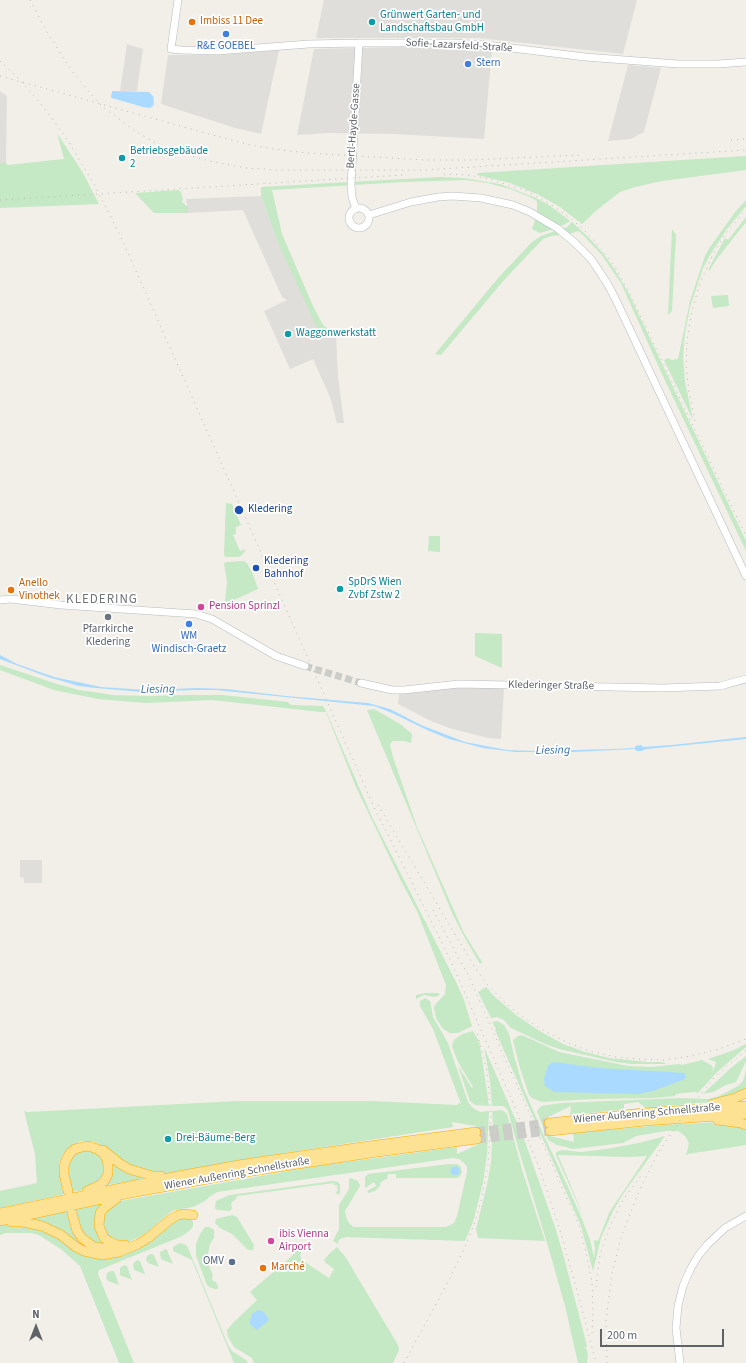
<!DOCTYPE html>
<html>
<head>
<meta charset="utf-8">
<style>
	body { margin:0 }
	#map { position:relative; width:746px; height:1363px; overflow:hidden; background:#f1efe8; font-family:"Source Sans 3",sans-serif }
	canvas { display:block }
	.north { position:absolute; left:16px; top:1307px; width:40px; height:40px; -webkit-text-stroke:3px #fff; paint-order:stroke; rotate:0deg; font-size:11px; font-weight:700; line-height:16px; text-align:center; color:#5f6368 }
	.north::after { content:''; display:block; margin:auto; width:14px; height:18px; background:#5f6368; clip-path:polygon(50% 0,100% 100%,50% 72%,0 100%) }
	.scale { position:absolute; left:600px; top:1329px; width:124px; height:18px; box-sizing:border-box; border:2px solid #5f6368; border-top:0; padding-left:5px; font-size:12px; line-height:14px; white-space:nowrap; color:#5f6368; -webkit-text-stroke:3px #fff; paint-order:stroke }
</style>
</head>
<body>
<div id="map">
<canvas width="746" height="1363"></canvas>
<div class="north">N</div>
<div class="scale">200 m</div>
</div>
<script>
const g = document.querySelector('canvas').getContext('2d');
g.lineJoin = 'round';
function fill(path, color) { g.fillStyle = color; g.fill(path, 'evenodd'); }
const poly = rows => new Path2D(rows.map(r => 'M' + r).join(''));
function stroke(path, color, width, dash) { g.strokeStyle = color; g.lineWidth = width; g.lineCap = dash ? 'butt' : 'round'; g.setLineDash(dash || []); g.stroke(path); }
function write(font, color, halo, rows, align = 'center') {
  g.font = font + ' "Source Sans 3",sans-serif'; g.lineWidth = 3.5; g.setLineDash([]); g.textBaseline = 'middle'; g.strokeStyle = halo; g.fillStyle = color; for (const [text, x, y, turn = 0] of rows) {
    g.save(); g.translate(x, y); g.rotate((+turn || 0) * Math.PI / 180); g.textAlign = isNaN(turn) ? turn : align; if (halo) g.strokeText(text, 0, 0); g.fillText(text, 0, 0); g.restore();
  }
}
const industrial = poly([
	[324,0,637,0,623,54,479,38,316,38],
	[127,44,143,49,137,91,120,91],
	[399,47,469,48,492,50,484,139,394,134,330,133,297,135,314,49],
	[279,50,261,134,235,128,161,104,168,55,218,55],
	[628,65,661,68,644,132,631,139,608,141],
	[0,91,7,96,6,163,0,163],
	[261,196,278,243,325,334,333,335,336,334,338,376,344,423,337,423,330,397,313,359,290,369,264,311,287,300,282,297,243,210,188,213,186,199],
	[462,687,504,688,501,739,488,738,449,728,429,720,398,704,399,693],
	[20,860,42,860,42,883,24,883,24,878,20,877]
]);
const green = poly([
	[57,133,83,173,99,204,0,208,0,163,6,163,8,165,64,159],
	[746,156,746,170,662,181,635,187,620,192,597,210,582,224,560,207,537,194,510,183,477,175,478,173],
	[440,177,463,178,500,184,536,198,549,205,570,221,560,227,540,233,532,229,537,214,537,201,530,197,510,189,488,183,466,180,403,182,272,190,282,234,313,306,323,325,329,330,336,332,336,334,333,335,325,334,317,328,278,243,261,196,261,187],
	[178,190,181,192,183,199,182,202,188,207,188,213,154,213,135,193],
	[746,200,746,206,727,229,710,255,703,268,690,307,685,333,683,356,685,382,693,420,664,360,668,358,672,360,678,359,690,301,705,256,710,247,736,211],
	[746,217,746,222,716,260,710,270,708,270,725,238,728,240],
	[572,222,589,238,603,253,615,270,628,292,746,541,746,551,662,374,621,283,601,254,581,233,578,231,570,234,551,236,543,239,504,280,441,355,435,354,499,277,532,242,541,236,567,227],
	[672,229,676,235,672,311,668,315],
	[728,295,729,306,713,308,711,296],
	[226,503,232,504,241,525,236,527,236,534,233,535,240,551,246,549,242,555,239,557,225,557,224,554],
	[429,536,440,536,440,552,428,551],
	[244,561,247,563,252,572,258,589,227,603,225,601,227,582,224,563,226,562],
	[475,633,502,634,502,668,475,656],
	[0,665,57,684,79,690,113,695,148,696,188,695,222,695,288,702,291,705,323,706,326,711,372,817,457,984,464,1000,472,1026,458,1033,450,1033,443,1029,436,1018,434,1008,435,1005,445,994,446,985,417,911,401,881,356,787,326,712,321,712,212,700,146,703,98,699,54,690,0,670],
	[374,709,400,724,412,734,411,743,404,741,392,741,390,745,393,757,417,827,464,933,482,962,480,964,465,938,453,915,367,710],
	[486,987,495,997,516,1015,538,1030,563,1044,585,1052,609,1058,648,1062,662,1062,665,1063,665,1064,632,1064,616,1062,559,1049,545,1044,511,1028,504,1020,497,1017,491,1018,478,992],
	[425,993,438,993,440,995,435,997,424,995,416,999,416,995],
	[425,998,430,1001,433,1017,448,1043,468,1102,473,1108,480,1112,489,1111,487,1155,483,1183,473,1222,465,1241,346,1237,340,1239,338,1241,339,1244,333,1241,339,1229,339,1205,349,1189,349,1179,351,1178,358,1181,360,1186,345,1211,346,1217,349,1223,353,1227,446,1227,454,1223,457,1216,467,1172,467,1167,464,1163,459,1159,453,1158,217,1192,209,1197,205,1201,193,1207,174,1210,168,1214,145,1234,126,1243,121,1244,106,1237,101,1216,115,1202,317,1166,457,1147,457,1154,477,1145,475,1126,452,1122,453,1127,253,1158,165,1174,144,1173,117,1159,102,1146,93,1141,80,1141,67,1149,62,1156,59,1164,60,1175,63,1192,70,1190,67,1173,68,1159,83,1148,101,1154,106,1169,101,1181,87,1189,0,1208,0,1191,37,1183,35,1154,24,1111,28,1112,237,1101,371,1101,457,1105,459,1103,461,1104,433,1029,420,1006,420,1001],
	[497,1021,504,1025,509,1034,514,1056,523,1087,545,1138,557,1163,580,1214,590,1240,594,1258,595,1249,594,1240,598,1241,609,1213,647,1156,631,1157,558,1155,585,1220,559,1162,556,1155,556,1152,562,1150,581,1152,606,1149,639,1143,665,1136,623,1194,613,1211,601,1238,593,1271,581,1226,495,1030,496,1029,492,1022],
	[473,1031,479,1042,482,1058,489,1106,475,1105,470,1101,458,1066,472,1088,473,1087,458,1062,453,1049,452,1046,454,1040,462,1034],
	[522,1035,559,1052,628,1066,652,1067,679,1064,682,1065,702,1060,711,1065,713,1068,712,1073,715,1066,716,1062,708,1059,732,1051,746,1044,746,1047,716,1073,698,1093,695,1092,684,1093,676,1094,675,1096,654,1098,592,1099,542,1102,532,1098,529,1095,520,1068,513,1040,518,1036],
	[484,1047,524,1139,555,1227,563,1254,587,1346,587,1347,583,1348,586,1348,588,1355,587,1363,578,1363,565,1306,550,1253,517,1144,508,1111,506,1108,503,1106,492,1106,490,1081],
	[746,1056,746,1061,736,1082,726,1085,713,1092,703,1094,732,1067],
	[746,1070,746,1087,733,1096,710,1102,646,1108,638,1102,624,1104,624,1109,619,1110,570,1115,571,1106,548,1117,550,1136,574,1142,573,1133,662,1125,721,1122,746,1127,746,1145,688,1154,686,1156,689,1143,685,1136,678,1131,666,1131,636,1136,623,1143,573,1149,557,1145,548,1140,537,1111,541,1106,561,1103,679,1098,708,1099,719,1096,738,1086,743,1081],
	[501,1110,504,1111,507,1114,523,1173,545,1241,478,1238,476,1229,487,1185,491,1162,493,1125,492,1111],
	[109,1157,148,1178,101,1186],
	[449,1164,457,1164,460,1166,462,1172,460,1176,457,1178,396,1178,396,1174,388,1174,387,1179,384,1180,379,1184,381,1185,375,1191,369,1193,367,1191,376,1186,374,1182,365,1188,365,1177,368,1174],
	[333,1181,338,1182,340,1185,340,1192,339,1195,335,1192,338,1191,337,1185,334,1185,334,1183,237,1196,236,1199,232,1202,231,1204,232,1208,230,1211,217,1210,215,1208,216,1201,218,1200,230,1195],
	[103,1204,96,1224,115,1246,88,1241,68,1213,74,1234,81,1243,90,1249,90,1251,26,1220],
	[232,1215,237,1217,254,1245,253,1250,249,1250,247,1249,232,1234,220,1228,215,1223,216,1219],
	[175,1218,191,1219,193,1222,193,1227,188,1232,180,1237,99,1270,98,1274,134,1363,119,1363,80,1266,62,1250,39,1235,31,1233,5,1233,0,1235,0,1226,3,1225,16,1224,38,1226,71,1245,125,1251],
	[205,1227,209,1227,214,1230,214,1238,210,1244,208,1253,209,1266,213,1275,212,1278,213,1281,216,1282,218,1287,217,1289,215,1289,209,1287,207,1285,196,1256,196,1244,200,1234],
	[180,1243,186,1245,188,1248,228,1345,232,1351,246,1360,248,1363,234,1363,192,1260,173,1251,173,1247],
	[337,1247,346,1258,398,1345,399,1350,393,1363,254,1363,252,1358,234,1347,228,1337,227,1330,234,1322,257,1300,250,1292,291,1257,297,1249,302,1251,300,1255,301,1259,303,1261,329,1278,334,1269,326,1263,324,1260,329,1254],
	[166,1249,167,1250,173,1264,161,1259,160,1252],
	[151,1254,154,1255,159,1267,148,1263,146,1260,147,1256],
	[137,1260,140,1261,145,1274,134,1270,133,1264],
	[124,1265,127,1266,132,1280,120,1275,120,1268],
	[111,1271,114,1271,119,1285,108,1281,106,1278,107,1273]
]);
const water = poly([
	[112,91,149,92,153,96,154,102,153,106,150,108,143,107,112,98,111,97],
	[0,655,17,664,54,677,101,687,146,690,198,688,226,689,286,696,368,703,390,709,421,725,465,742,507,750,536,751,614,749,635,748,635,746,641,745,643,747,672,745,746,737,746,739,647,749,641,751,636,751,635,749,573,752,515,752,483,748,449,739,427,730,392,713,374,706,216,690,194,690,142,692,96,688,79,686,48,677,0,659],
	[553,1062,599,1068,685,1073,685,1079,653,1091,638,1094,554,1092,545,1086,544,1079,548,1066],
	'450.5 1171a4.5 4.5 0 1 1 9 0a4.5 4.5 0 1 1-9 0Z',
	[258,1310,264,1312,269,1320,257,1330,250,1324,250,1321,252,1314]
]);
const secondaryTunnel = poly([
	[305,666,361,683]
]);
const highwayTunnel = poly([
	[476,1132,549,1123],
	[477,1139,550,1131]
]);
const secondary = poly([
	[178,0,171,49,181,50,217,51,309,44,359,43,454,43,487,45,585,57,678,64,718,64,746,62],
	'349 218a10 10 0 1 1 20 0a10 10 0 1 1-20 0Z',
	[356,209,352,197,351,185,359,43],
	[369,215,411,202,438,197,452,196,481,198,513,205,530,212,557,228,574,242,591,259,607,283,615,298,746,576],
	[0,600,11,599,61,605,196,614,212,619,276,656,305,666],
	[361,683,392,690,404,690,459,684,662,688,720,686,746,679],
	[680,1363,676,1328,678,1306,683,1286,690,1270,698,1256,708,1244,725,1228,746,1216]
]);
const highway = poly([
	[713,1104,735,1098,746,1093],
	[718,1120,741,1123,746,1125],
	[549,1123,644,1113,746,1106],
	[550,1131,645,1121,746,1114],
	[103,1150,119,1163,129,1169,152,1176,161,1176],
	[68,1191,64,1174,64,1167,66,1160,70,1153,75,1149,82,1147,89,1146,97,1149,103,1153,107,1159,108,1166,108,1174,105,1180,100,1185,87,1191],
	[117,1198,104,1208,100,1213,99,1226,104,1238,110,1242,117,1245,125,1245],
	[0,1213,178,1176,245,1164,362,1147,476,1132],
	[72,1213,77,1231,82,1238,94,1247,110,1249],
	[0,1221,125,1194,246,1172,377,1152,477,1139],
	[11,1222,22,1222,42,1226,61,1235,76,1247,84,1251,102,1255,119,1252,138,1244,148,1238,171,1219,178,1215,184,1214,193,1215]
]);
const rail = poly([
	[30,0,46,30,67,64,86,89,103,107,132,129,152,141,182,154,214,162,246,168,279,170,424,170,746,150],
	[0,61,18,78,41,104,65,136,94,184,120,235,374,807,449,957,511,1098,539,1167,559,1227,578,1294,596,1363],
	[0,76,220,137,250,145,281,150,308,153,424,160,471,160,579,155],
	[731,140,746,139],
	[444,174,468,175,489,179,527,191,553,206,570,218,583,229,600,247,615,267,629,292,746,536],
	[0,200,403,175],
	[695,421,689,392,686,364,687,341,692,311,700,283,714,252,724,236,746,209],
	[378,805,474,966,486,983,502,1000,516,1012,539,1028,564,1041,589,1051,616,1057,638,1059,664,1060,692,1056,719,1049,746,1039],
	[433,910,469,977,579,1225,586,1252,592,1282,593,1307,592,1336],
	[596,1287,600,1255,611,1224,623,1200,643,1173],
	[404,1363,449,1280,465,1247,475,1222,482,1197,488,1165,491,1115,487,1071,477,1032],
	[607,1363,606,1320,612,1273,622,1235,639,1191,658,1153,685,1113,714,1078,728,1065,746,1051]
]);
const markers = [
	[192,22,4,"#e8710a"],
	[372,22,4,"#0f9aa8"],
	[226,34,4,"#3f7fe0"],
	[468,64,4,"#3f7fe0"],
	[122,158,4,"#0f9aa8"],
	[288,334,4,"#0f9aa8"],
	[239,510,5,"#1a4fb4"],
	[256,568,4,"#1a4fb4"],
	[340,589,4,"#0f9aa8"],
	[11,590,4,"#e8710a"],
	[201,607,4,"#d1479c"],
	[108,617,4,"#6b7280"],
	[189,624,4,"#3f7fe0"],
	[168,1139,4,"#0f9aa8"],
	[271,1241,4,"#d1479c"],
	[232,1262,4,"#5c6f8a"],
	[263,1268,4,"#e8710a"]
];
const cultureNames = [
	["Grünwert Garten- und",380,16],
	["Landschaftsbau GmbH",380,29],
	["Betriebsgebäude",130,152],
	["2",130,165],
	["Waggonwerkstatt",296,334],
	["SpDrS Wien",348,583],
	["Zvbf Zstw 2",348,596],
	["Drei-Bäume-Berg",176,1139]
];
const foodNames = [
	["Imbiss 11 Dee",200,22],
	["Anello",19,584],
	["Vinothek",19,597],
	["Marché",271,1268]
];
const streetNames = [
	["Sofie-Lazarsfeld-Straße",459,46,3],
	["Bertl-Hayde-Gasse",354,126,-86],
	["Klederinger Straße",551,686,1],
	["Wiener Außenring Schnellstraße",647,1114,-5],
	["Wiener Außenring Schnellstraße",237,1174,-10]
];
const shopNames = [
	["R&E GOEBEL",226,47],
	["Stern",476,64,"left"],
	["WM",189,637],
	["Windisch-Graetz",189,650]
];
const transitNames = [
	["Kledering",248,510],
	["Kledering",264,562],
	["Bahnhof",264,575]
];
const hotelNames = [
	["Pension Sprinzl",209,607],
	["ibis Vienna",279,1235],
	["Airport",279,1248]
];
const worshipNames = [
	["Pfarrkirche",108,630],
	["Kledering",108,643]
];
const serviceNames = [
	["OMV",224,1262]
];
const waterNames = [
	["Liesing",158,690,-1],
	["Liesing",553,751,-1]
];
const quarterNames = [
	["KLEDERING",102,600]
];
fill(industrial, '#e0deda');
fill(green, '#c5e8c5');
fill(water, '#aadaff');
stroke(secondaryTunnel, '#ccccc8', 7, [7, 3.5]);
stroke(highwayTunnel, '#ccccc8', 9, [9, 4.5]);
stroke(secondary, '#b6babf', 8);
stroke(highway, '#f9ab00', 10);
stroke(secondary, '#fff', 7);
stroke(highway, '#fde293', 9);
stroke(rail, '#b6b7b8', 1, [1, 5]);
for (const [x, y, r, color] of markers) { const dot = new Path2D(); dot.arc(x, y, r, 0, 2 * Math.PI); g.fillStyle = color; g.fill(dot); stroke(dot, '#fff', 1.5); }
write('11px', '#0d838f', '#fff', cultureNames, 'left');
write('11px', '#c56008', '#fff', foodNames, 'left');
write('11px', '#5f6368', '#fff', streetNames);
write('11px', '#366cbe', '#fff', shopNames);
write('11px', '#164399', '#fff', transitNames, 'left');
write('11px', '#b23c85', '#fff', hotelNames, 'left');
write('11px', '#5b616d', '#fff', worshipNames);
write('11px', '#4e5e75', '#fff', serviceNames, 'right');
write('italic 12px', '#4174aa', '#fff', waterNames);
g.letterSpacing = '1px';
write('13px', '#70757a', '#fff', quarterNames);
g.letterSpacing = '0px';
</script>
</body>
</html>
